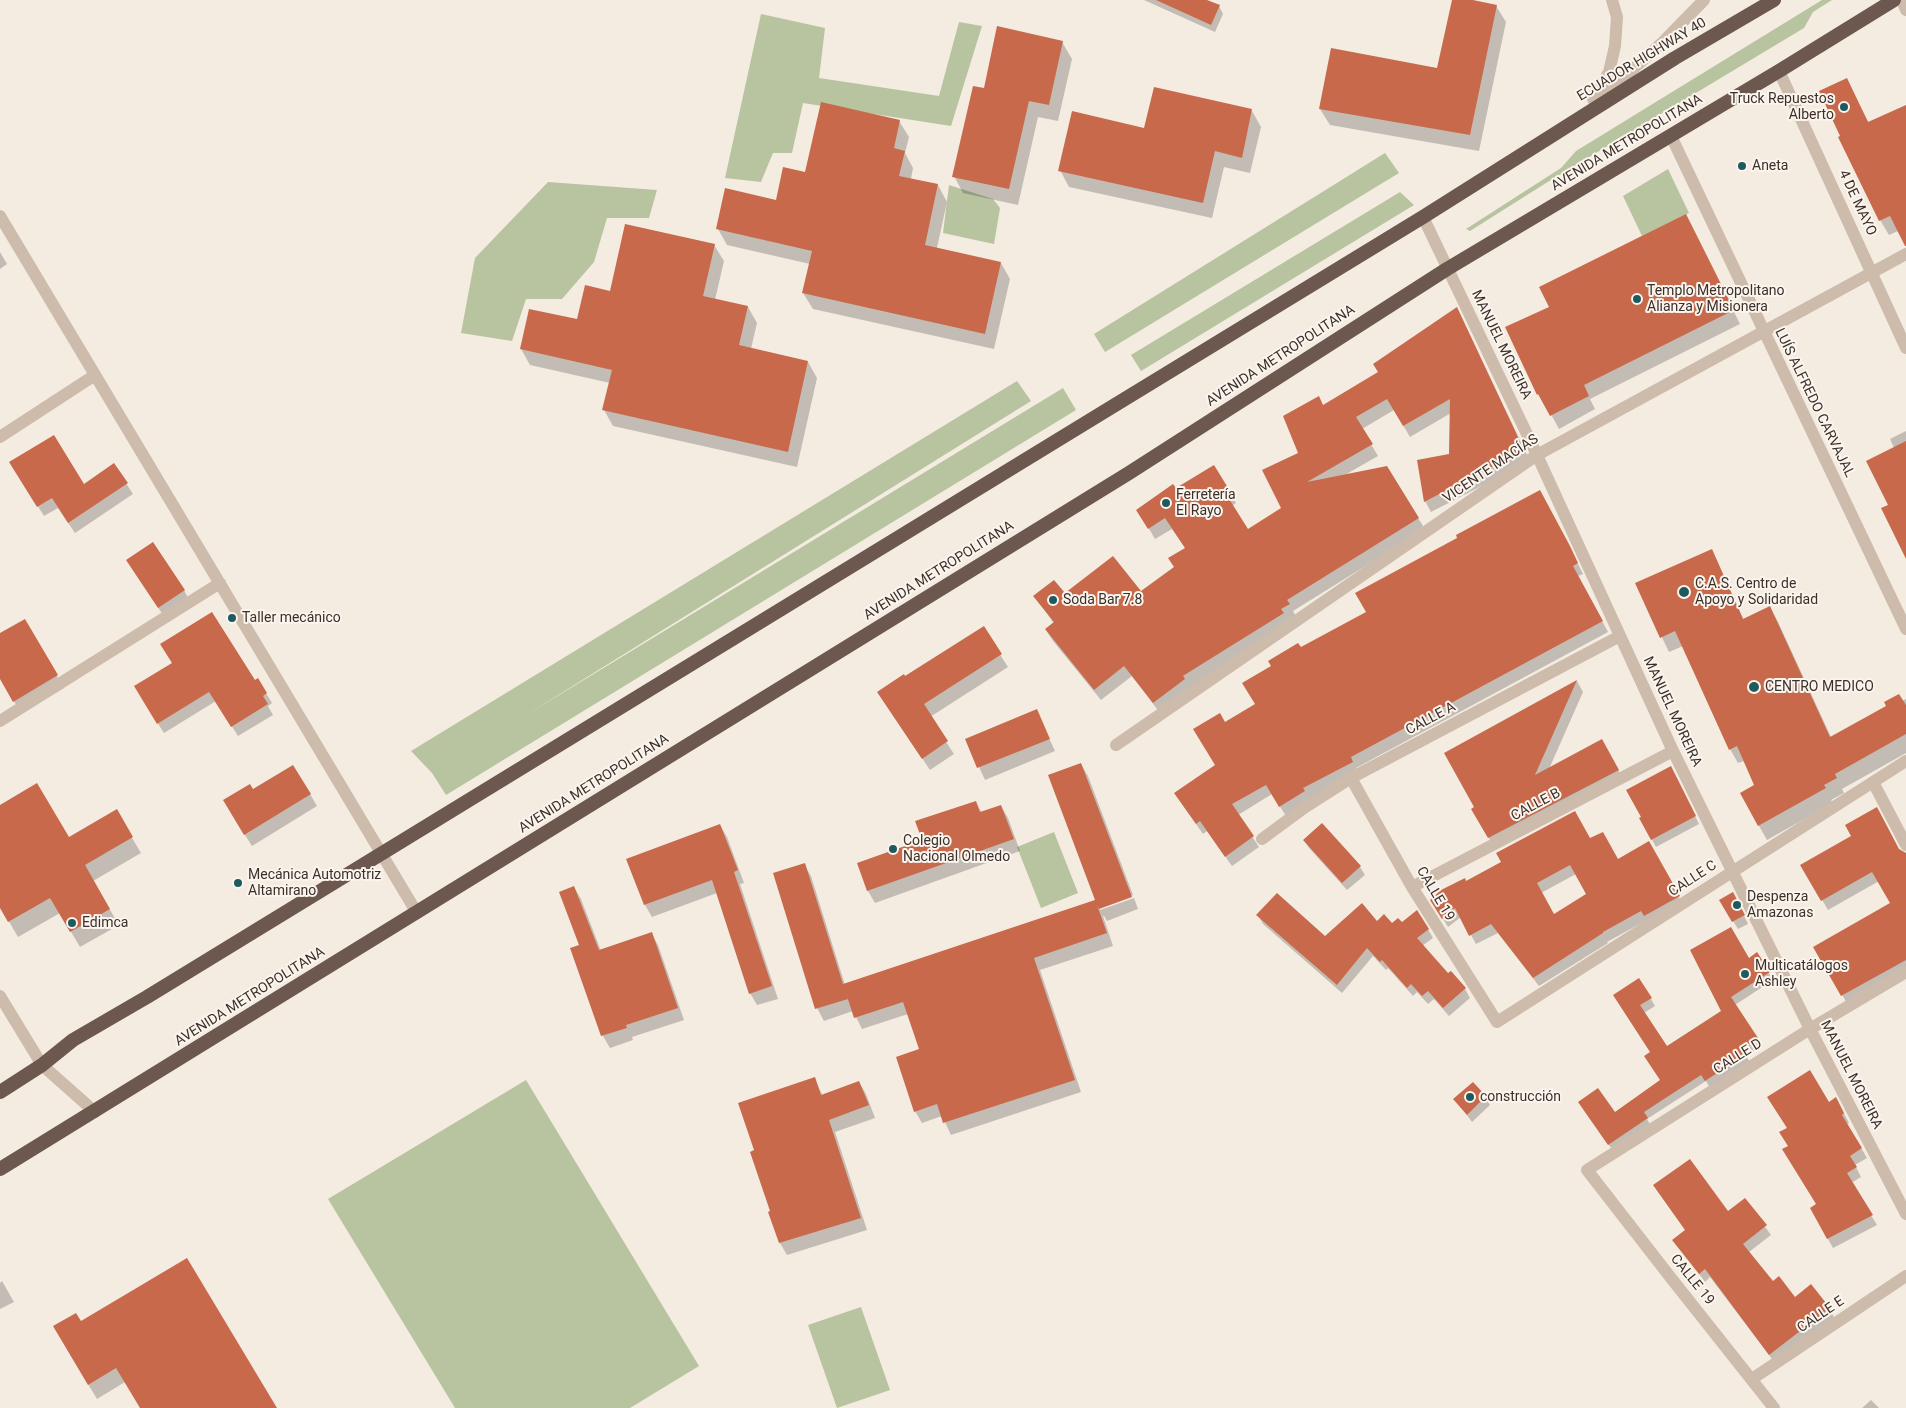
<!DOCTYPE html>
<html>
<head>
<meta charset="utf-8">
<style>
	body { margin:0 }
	canvas { display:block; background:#f4ebe1 }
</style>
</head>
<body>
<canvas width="1906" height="1408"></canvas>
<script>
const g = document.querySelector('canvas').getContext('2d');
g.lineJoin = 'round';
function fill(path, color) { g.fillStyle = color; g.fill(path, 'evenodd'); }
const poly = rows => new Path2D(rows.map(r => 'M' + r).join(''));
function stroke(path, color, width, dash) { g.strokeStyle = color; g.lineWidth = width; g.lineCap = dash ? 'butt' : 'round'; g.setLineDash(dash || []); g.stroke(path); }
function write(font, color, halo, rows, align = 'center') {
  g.font = font + ' Roboto,sans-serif'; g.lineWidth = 4; g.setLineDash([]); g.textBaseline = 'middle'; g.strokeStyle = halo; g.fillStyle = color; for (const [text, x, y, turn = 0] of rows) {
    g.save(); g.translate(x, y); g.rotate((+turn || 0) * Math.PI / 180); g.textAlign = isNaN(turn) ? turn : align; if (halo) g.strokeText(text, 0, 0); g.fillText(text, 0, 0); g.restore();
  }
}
const green = poly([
	[1822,0,1832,0,1813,12,1804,28,1546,183,1470,231,1466,229,1561,168,1576,151],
	[761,14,825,28,819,78,939,96,959,22,982,26,951,126,803,103,792,153,773,153,761,182,725,178],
	[1385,153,1399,173,1105,352,1094,334],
	[1668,169,1689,213,1642,236,1623,196],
	[548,182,657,190,649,218,607,218,594,262,562,299,526,299,512,341,461,333,475,258],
	[949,185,993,199,1000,208,994,244,943,233],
	[1400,192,1414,205,1141,371,1131,355],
	[1017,381,1031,401,523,717,1063,388,1076,410,446,795,432,773,411,751],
	[1054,832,1078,893,1041,908,1017,847],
	[526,1080,699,1366,630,1408,455,1408,328,1199],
	[861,1307,890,1390,837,1408,808,1325]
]);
const shadow = poly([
	[1144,0,1204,0,1219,6,1223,14,1215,32],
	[1453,0,1467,0,1496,6,1506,22,1479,151,1330,125,1320,109,1438,70],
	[1062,42,1072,59,1058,121,1038,117,1018,205,963,193,954,176,984,90],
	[1846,80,1869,123,1906,106,1906,245,1898,231,1889,235,1880,220],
	[1252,111,1261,127,1250,173,1224,167,1212,218,1069,187,1060,170,1145,129],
	[899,121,909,137,905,153,913,168,911,179,938,185,947,202,937,248,1001,263,1010,279,994,349,813,309,803,293,810,264,727,245,718,229,776,201,806,174],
	[1693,229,1740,324,1590,399,1595,409,1559,429,1547,407,1551,308],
	[714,245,724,261,715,300,748,307,757,323,751,349,808,362,817,378,797,467,613,426,604,410,610,383,530,365,521,349,578,321,611,292],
	[0,252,7,264,0,269],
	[1457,309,1530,461,1431,512,1425,501,1450,455,1451,413,1410,437,1394,410,1362,429,1378,456,1343,476,1418,518,1425,529,1293,611,1295,615,1160,713,1132,676,1101,700,1053,641,1046,630,1054,624,1035,596,1141,592,1175,567,1186,549,1172,529,1155,539,1138,510,1176,490,1213,466,1236,503,1232,506,1247,530,1283,509,1299,453,1323,406,1380,373],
	[1906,431,1906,556,1890,505,1894,448,1890,439],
	[114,465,133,494,75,533,58,508,44,516,17,473,84,485],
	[1711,551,1744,620,1770,608,1778,622,1831,737,1906,699,1906,753,1842,789,1844,793,1831,800,1833,803,1767,840,1741,794,1756,786,1744,761,1738,763,1730,749,1683,646,1669,652,1636,584],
	[1575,558,1583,574,1578,576,1608,632,1356,768,1358,772,1286,816,1272,794,1238,815,1259,847,1232,866,1207,831,1203,834,1182,804,1216,765,1224,724,1256,705,1300,649],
	[132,568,184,590,188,598,163,615],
	[24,620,64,688,21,713,0,677,0,634],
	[983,628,1008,667,930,717,954,754,930,770,886,704,905,678],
	[1577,681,1583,692,1549,769,1602,741,1625,782,1495,849,1473,809,1476,807,1446,753],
	[255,682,266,693,272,703,268,706,273,715,238,736,216,701,164,733,141,697],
	[1036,710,1055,751,985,780,966,739],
	[1081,764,1088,776,1133,895,1100,908,1100,910,1134,898,1138,909,1107,921,1104,916,1103,916,1113,946,1040,970,1081,1092,951,1135,942,1116,922,1123,915,1111,920,1050,908,1014,862,1029,853,1011,824,1021,817,1008,804,864,811,876,845,985,1097,901],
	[1675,775,1699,824,1656,847,1640,818],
	[252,791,310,794,317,806,252,846,231,813],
	[976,803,982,813,1001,806,1008,818,1020,851,875,903,868,891,859,863,923,841],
	[0,807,68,839,116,811,141,853,93,881,119,925,80,947,60,913,18,937,0,906],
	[1322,824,1360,867,1365,875,1347,890,1309,848,1304,840],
	[720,825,727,837,744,883,740,884,778,999,757,1005,750,993,717,893,652,917,645,905,628,859],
	[1853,837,1899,850,1906,856,1906,973,1848,1005,1815,947,1891,904,1879,881,1828,910,1802,865],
	[1590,840,1617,860,1648,843,1684,906,1647,920,1607,942,1608,943,1539,986,1498,933,1476,944,1461,917,1448,927,1437,909,1466,883],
	[1576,874,1588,894,1554,916,1541,893],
	[574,887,581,899,601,951,651,933,658,945,684,1020,632,1037,633,1040,610,1048,603,1036,572,949,580,946],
	[1721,901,1737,901,1748,924,1738,929],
	[1258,915,1325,938,1377,923,1392,925,1402,924,1428,929,1433,938,1422,946,1448,975,1451,973,1465,989,1470,998,1449,1016,1434,999,1428,1004,1417,992,1413,996,1388,968,1386,970,1373,956,1342,993,1263,924],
	[1757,954,1773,980,1735,1005,1761,1046,1746,1056,1750,1062,1710,1088,1706,1081,1647,1119,1651,1126,1614,1152,1584,1110,1615,1113,1661,1081,1652,1052,1619,1002,1651,999,1655,1006,1644,1013,1667,1048,1723,1011,1748,959],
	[814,1078,823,1096,859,1082,866,1094,875,1118,835,1132,867,1230,787,1255,780,1243,756,1151],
	[1473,1084,1485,1097,1490,1105,1472,1122,1455,1099],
	[1829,1103,1841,1108,1849,1123,1847,1124,1867,1158,1855,1165,1861,1177,1851,1183,1877,1225,1833,1248,1811,1208,1817,1205,1789,1147],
	[1745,1199,1771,1235,1749,1252,1773,1282,1795,1299,1829,1309,1834,1317,1775,1363,1710,1277,1705,1282,1674,1240,1727,1213],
	[2,1281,14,1302,0,1309,0,1283],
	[80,1323,275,1408,141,1408,125,1382,97,1399,54,1327],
	[1871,1400,1879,1408,1862,1408]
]);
const building = poly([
	[1156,0,1207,0,1220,5,1211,25],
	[1452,0,1473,0,1497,5,1470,135,1319,109,1331,48,1437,68],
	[997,26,1063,41,1049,105,1029,101,1009,189,952,177,973,86,984,88],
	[1847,78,1868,122,1906,105,1906,246,1905,246,1890,216,1879,221,1838,137,1840,136,1819,91],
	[1154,87,1252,109,1242,158,1215,151,1203,203,1058,171,1072,111,1144,128],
	[821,102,900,120,894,148,905,151,899,176,938,184,925,245,1001,262,985,334,802,293,812,251,716,229,725,188,776,200,783,167,805,172],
	[1686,214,1734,310,1584,385,1589,396,1550,416,1538,394,1537,395,1505,327,1549,307,1539,287],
	[625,224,715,244,703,296,748,306,739,345,808,361,788,452,602,410,612,370,520,349,529,309,577,319,585,285,610,291],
	[1457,307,1524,450,1424,502,1417,460,1449,454,1450,399,1403,426,1387,399,1356,417,1373,444,1307,482,1387,466,1419,518,1287,600,1290,604,1281,609,1284,613,1186,674,1183,676,1185,679,1153,703,1124,666,1094,690,1045,629,1054,622,1033,596,1054,580,1065,593,1113,556,1141,591,1174,567,1168,558,1185,548,1165,518,1148,529,1136,510,1173,484,1176,488,1214,465,1230,491,1226,494,1248,529,1281,508,1262,470,1298,453,1283,416,1319,396,1323,405,1378,372,1373,364],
	[54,435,84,484,114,463,128,483,68,523,52,498,37,507,9,462],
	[1906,441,1906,559,1881,508,1888,505,1866,461],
	[1540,490,1570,546,1578,563,1573,566,1603,621,1351,757,1353,762,1303,788,1305,791,1279,807,1266,785,1232,804,1254,836,1225,857,1200,821,1196,824,1174,793,1215,765,1193,729,1220,713,1225,722,1255,704,1242,683,1271,666,1268,661,1298,643,1301,647,1366,612,1355,593,1457,538,1456,535],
	[153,542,185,590,158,608,126,560],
	[1712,549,1743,619,1770,606,1830,737,1886,706,1884,702,1899,694,1906,705,1906,734,1835,774,1837,778,1824,785,1826,788,1758,826,1740,793,1754,785,1737,746,1729,750,1675,631,1660,638,1635,583],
	[212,612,255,680,258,678,267,693,263,696,268,704,231,727,209,692,157,724,134,686,172,663,160,644],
	[25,619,58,675,13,702,0,679,0,633],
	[984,626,1002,654,924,704,948,741,922,759,877,692,904,674,905,676],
	[1577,680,1535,775,1602,739,1619,770,1488,838,1471,809,1474,807,1444,753],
	[1037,709,1050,739,977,768,965,739],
	[1081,763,1132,897,1099,909,1097,905,1107,933,1034,958,1075,1080,943,1123,937,1104,914,1112,896,1057,919,1049,903,1002,854,1018,845,990,848,999,815,1009,773,873,805,863,843,984,1095,900,1048,775],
	[293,765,311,794,244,835,223,800,250,784,253,789],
	[1671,766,1696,816,1651,840,1639,818,1641,817,1626,790],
	[37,783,69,837,117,809,133,837,85,865,110,909,70,932,50,898,8,922,0,908,0,805],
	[976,801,980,812,1001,805,1014,839,867,891,857,863,922,840,915,821],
	[1877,807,1899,849,1906,853,1906,960,1841,996,1813,947,1890,903,1872,872,1821,901,1800,865,1851,836,1845,825],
	[1575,811,1590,838,1603,832,1618,859,1649,841,1680,896,1644,916,1641,911,1603,932,1603,933,1533,978,1491,924,1469,936,1455,908,1442,919,1430,900,1441,890,1465,878,1466,881,1501,862,1496,853],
	[1570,865,1586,894,1554,914,1537,883],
	[1322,823,1361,866,1342,883,1303,840],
	[720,824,738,870,734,872,772,986,749,994,712,880,644,905,626,859],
	[574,886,599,950,652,932,678,1008,626,1025,627,1028,601,1036,570,948,579,945,559,892],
	[1733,892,1745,915,1732,922,1719,900],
	[1277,893,1325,936,1362,903,1377,921,1384,914,1392,923,1398,918,1402,922,1417,910,1429,929,1417,938,1448,973,1451,971,1466,988,1443,1008,1428,991,1422,996,1411,984,1407,988,1382,960,1380,962,1367,948,1337,985,1256,915],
	[1731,927,1749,958,1757,952,1770,972,1731,997,1758,1038,1742,1048,1746,1054,1705,1081,1701,1075,1644,1112,1648,1118,1608,1145,1578,1102,1598,1088,1615,1112,1660,1080,1644,1056,1650,1052,1613,995,1639,978,1652,998,1640,1005,1667,1046,1721,1011,1690,950],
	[1810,1070,1829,1102,1836,1097,1844,1113,1842,1115,1862,1148,1850,1156,1857,1167,1847,1173,1873,1215,1827,1239,1810,1208,1816,1204,1782,1149,1788,1146,1779,1132,1787,1128,1767,1097],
	[815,1077,821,1095,859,1081,869,1105,829,1120,861,1218,779,1243,768,1212,770,1211,750,1152,754,1150,738,1103],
	[1473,1082,1486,1096,1467,1115,1453,1099],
	[1690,1159,1728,1211,1745,1198,1767,1225,1743,1244,1773,1281,1779,1276,1795,1297,1811,1284,1830,1308,1769,1355,1705,1269,1699,1274,1672,1240,1685,1230,1653,1185],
	[187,1258,277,1408,140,1408,116,1368,88,1385,53,1326,76,1313,81,1321]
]);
const minor = poly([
	[1902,0,1906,10],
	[1779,71,1906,348],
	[1671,136,1906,629],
	[0,216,417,913],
	[1423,217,1537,455,1673,751,1810,1029,1906,1214],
	[0,437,95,375],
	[0,721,220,583],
	[1116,745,1537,455,1906,254],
	[1351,778,1412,887,1497,1022,1906,761],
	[1873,782,1906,845],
	[1262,839,1304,808,1351,778,1620,636],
	[1412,887,1673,751],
	[0,996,42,1065,95,1112],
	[1752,1379,1906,1276],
	[1774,1408,1671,1278,1587,1170,1810,1029,1906,972]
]);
const tertiary = poly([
	[1593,99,1609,72,1615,46,1617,17,1612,0],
	[1595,103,1663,42,1704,0]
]);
const trunk = poly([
	[0,1092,42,1065,73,1040,147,997,1097,416,1423,217,1675,58,1774,0],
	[0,1169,1129,473,1447,269,1779,71,1894,0]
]);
const markers = [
	[1844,107,5,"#1f5a5e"],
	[1742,166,5,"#1f5a5e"],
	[1637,299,5,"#1f5a5e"],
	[1166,503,5,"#1f5a5e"],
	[1684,592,6,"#1f5a5e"],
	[1053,600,5,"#1f5a5e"],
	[232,618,5,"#1f5a5e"],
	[1754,687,6,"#1f5a5e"],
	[893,849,5,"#1f5a5e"],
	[238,883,5,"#1f5a5e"],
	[1737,905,5,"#1f5a5e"],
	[72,923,5,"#1f5a5e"],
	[1745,974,5,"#1f5a5e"],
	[1470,1097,5,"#1f5a5e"]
];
const streetNames = [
	["ECUADOR HIGHWAY 40",1642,60,-31],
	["AVENIDA METROPOLITANA",1627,143,-31],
	["4 DE MAYO",1857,203,65],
	["MANUEL MOREIRA",1501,345,64],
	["AVENIDA METROPOLITANA",1281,356,-33],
	["LUÍS ALFREDO CARVAJAL",1814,403,64],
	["VICENTE MACÍAS",1491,469,-34],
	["AVENIDA METROPOLITANA",939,571,-32],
	["MANUEL MOREIRA",1672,712,65],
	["CALLE A",1431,719,-28],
	["AVENIDA METROPOLITANA",594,784,-32],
	["CALLE B",1536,805,-28],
	["CALLE C",1693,879,-33],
	["CALLE 19",1435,894,59],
	["AVENIDA METROPOLITANA",250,997,-32],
	["CALLE D",1738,1057,-32],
	["MANUEL MOREIRA",1851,1075,63],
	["CALLE 19",1692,1280,51],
	["CALLE E",1821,1315,-34]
];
const poiNames = [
	["Truck Repuestos",1834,99,"right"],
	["Alberto",1834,115,"right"],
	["Aneta",1752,166],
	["Templo Metropolitano",1647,291],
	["Alianza y Misionera",1647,307],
	["Ferretería",1176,495],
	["El Rayo",1176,511],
	["C.A.S. Centro de",1695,584],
	["Apoyo y Solidaridad",1695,600],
	["Soda Bar 7.8",1063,600],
	["Taller mecánico",242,618],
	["CENTRO MEDICO",1765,687],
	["Colegio",903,841],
	["Nacional Olmedo",903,857],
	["Mecánica Automotriz",248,875],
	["Altamirano",248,891],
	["Despenza",1747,897],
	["Amazonas",1747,913],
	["Edimca",82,923],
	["Multicatálogos",1755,966],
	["Ashley",1755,982],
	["construcción",1480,1097]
];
fill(green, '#b8c4a0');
fill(shadow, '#0003');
fill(building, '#c8694b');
stroke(minor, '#cdbbac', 12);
stroke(tertiary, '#cdbbac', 12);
stroke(trunk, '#6c584f', 14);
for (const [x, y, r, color] of markers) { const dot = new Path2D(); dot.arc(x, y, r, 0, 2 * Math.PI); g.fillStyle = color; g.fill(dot); stroke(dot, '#fbf5ee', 2); }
write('14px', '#3b302b', '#fbf5ee', streetNames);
write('14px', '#3b302b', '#fbf5ee', poiNames, 'left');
</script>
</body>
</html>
